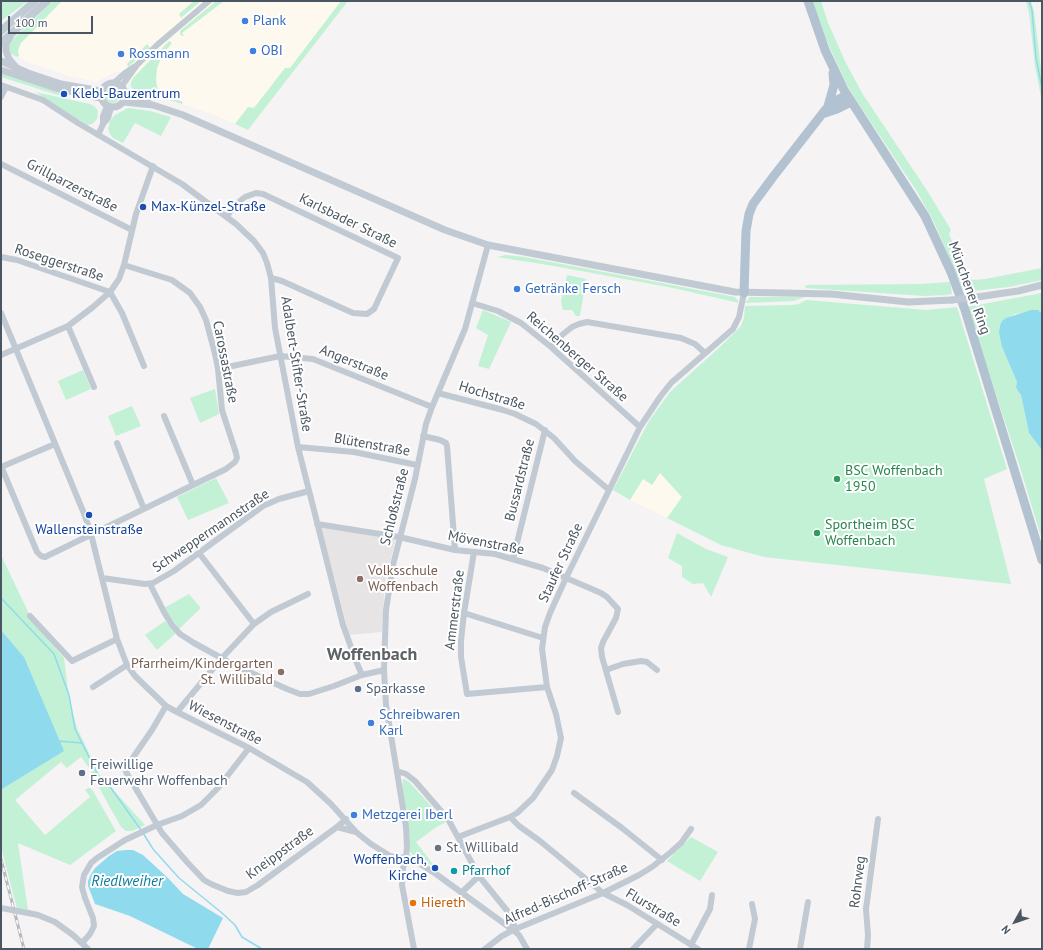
<!DOCTYPE html>
<html>
<head>
<meta charset="utf-8">
<style>
	body { margin:0 }
	#map { position:relative; width:1043px; height:950px; overflow:hidden; background:#f5f3f3; font-family:"PT Sans",sans-serif }
	canvas { display:block }
	.frame { position:absolute; inset:0; border:2px solid #4a5661; pointer-events:none }
	.north { position:absolute; left:995px; top:902px; width:40px; height:40px; -webkit-text-stroke:3px #fff; paint-order:stroke; rotate:230deg; font-size:11px; font-weight:700; line-height:16px; text-align:center; color:#4a5661 }
	.north::after { content:''; display:block; margin:auto; width:14px; height:18px; background:#4a5661; clip-path:polygon(50% 0,100% 100%,50% 72%,0 100%) }
	.scale { position:absolute; left:8px; top:16px; width:85px; height:18px; box-sizing:border-box; border:2px solid #4a5661; border-top:0; padding-left:5px; font-size:12px; line-height:14px; white-space:nowrap; color:#4a5661; -webkit-text-stroke:3px #fff; paint-order:stroke }
</style>
</head>
<body>
<div id="map">
<canvas width="1043" height="950"></canvas>
<div class="frame"></div>
<div class="north">N</div>
<div class="scale">100 m</div>
</div>
<script>
const g = document.querySelector('canvas').getContext('2d');
g.lineJoin = 'round';
function fill(path, color) { g.fillStyle = color; g.fill(path, 'evenodd'); }
const poly = rows => new Path2D(rows.map(r => 'M' + r).join(''));
function stroke(path, color, width, dash) { g.strokeStyle = color; g.lineWidth = width; g.lineCap = dash ? 'butt' : 'round'; g.setLineDash(dash || []); g.stroke(path); }
function write(font, color, halo, rows, align = 'center') {
  g.font = font + ' "PT Sans",sans-serif'; g.lineWidth = 4; g.setLineDash([]); g.textBaseline = 'middle'; g.strokeStyle = halo; g.fillStyle = color; for (const [text, x, y, turn = 0] of rows) {
    g.save(); g.translate(x, y); g.rotate((+turn || 0) * Math.PI / 180); g.textAlign = isNaN(turn) ? turn : align; if (halo) g.strokeText(text, 0, 0); g.fillText(text, 0, 0); g.restore();
  }
}
const commercial = poly([
	[62,1,348,1,248,130,217,116,155,95,134,90,131,87,131,80,130,78,117,71,96,82,65,75,25,61,19,56,18,52,21,43],
	[660,473,682,498,667,518,630,500,643,479]
]);
const education = poly([
	[320,527,396,539,385,582,382,632,349,635,334,576]
]);
const green = poly([
	[1,1,28,1,1,21],
	[53,1,62,1,21,43,18,50,19,56,17,57,10,53,9,47,12,40],
	[194,1,201,1,181,18,179,14],
	[216,1,224,1,182,33,184,36,182,36,180,34,180,31],
	[341,1,348,1,248,130,235,124,248,107,254,108,285,68,290,68],
	[812,1,821,1,828,23,845,61,862,93,928,192,951,230,949,234,965,271,970,279,973,280,985,279,1042,268,1042,280,1009,287,964,292,934,222,916,190,856,100,846,83,824,35],
	[1026,1,1031,1,1034,11,1042,77,1042,102,1035,66,1029,13],
	[169,41,172,43,163,54,157,68,156,80,158,92,183,102,182,104,144,92,134,90,131,87,131,82,133,78],
	[147,44,150,48,128,67,127,64],
	[1,72,65,93,64,95,58,95,1,77],
	'104 95a8 8 0 1 1 16 0a8 8 0 1 1-16 0Z',
	[35,92,90,104,95,107,98,111,97,119,92,124,87,125,85,124],
	[128,108,150,111,171,117,161,136,135,123,123,143,113,138,110,134,108,129,110,121,115,115],
	[506,255,524,257,583,268,735,297,738,301,738,303,735,302,673,288,554,266,497,257],
	[567,275,586,279,580,316,576,316,572,310,563,310,561,301],
	[950,282,952,294,946,295,925,296,805,288,806,285,920,284],
	[1042,293,1042,313,1038,310,1015,314,1002,321,1002,347,1017,382,1016,387,1018,391,1021,395,1029,433,1042,450,1042,540,1019,464,967,307],
	[750,297,805,297,794,301,745,303],
	[806,300,927,310,957,307,1007,469,984,479,1011,584,764,557,721,545,667,518,682,497,660,473,652,485,643,479,630,500,613,490,649,421,670,392,721,346,741,326,744,318,745,306,792,305,799,304],
	[483,310,511,322,489,369,478,366,488,335,476,328],
	[83,370,91,389,66,400,58,381],
	[215,389,219,414,200,423,190,398],
	[132,406,141,426,116,436,108,416],
	[216,478,229,503,188,520,177,497],
	[677,533,706,549,728,557,711,597,703,583,693,584,682,577,682,566,668,558],
	[1,555,33,622,64,658,69,699,77,728,99,774,145,825,132,831,126,831,121,827,102,793,90,769,81,757,67,768,61,762,15,800,45,835,90,797,85,790,88,788,90,788,93,791,116,831,70,865,18,843,28,910,17,909,1,847,1,786,2,789,24,657,1,630],
	[189,594,201,608,179,629,164,608],
	[165,621,176,633,157,650,145,635],
	[403,779,406,780,410,783,446,822,435,828,416,842,436,868,414,856,410,852,402,788],
	[691,837,718,852,700,881,667,861]
]);
const water = poly([
	[1031,310,1038,310,1042,313,1042,450,1029,433,1021,395,1018,391,1016,387,1017,382,1002,347,999,332,1000,326,1002,321,1006,318],
	[1,630,24,657,64,751,2,789],
	[126,850,133,850,143,855,168,878,183,894,223,918,208,949,198,949,130,916,95,904,88,886,88,881,91,874,95,868,109,856,117,851]
]);
const stream = poly([
	[1029,1,1032,10,1036,58,1042,88],
	[1,598,54,654,69,695,75,729,98,775,111,788,141,830],
	[58,741,82,743],
	[143,833,153,849,179,878,222,913,235,925,242,937,262,949]
]);
const minor = poly([
	[114,83,125,73,134,67],
	[1,85,43,100,78,123,182,184,236,224,254,241,263,253,267,263,271,278,275,328,298,447,343,625,356,661,362,675],
	[121,87,137,65,157,45,209,1],
	[1,97,6,87],
	[103,124,103,116,107,106],
	[98,135,103,124,108,118,111,108],
	[1,164,132,230],
	[227,216,236,204,245,197,256,193,263,194,398,258,374,309,367,314,353,313,282,281,271,278],
	[1,257,17,260,110,292,122,313,144,366],
	[472,303,498,311,521,323,551,347,640,427],
	[1,313,85,516,91,534,117,639,127,665,135,676,166,706,177,712,249,748,307,782,331,804,356,832,371,844,390,856,399,858,406,857,414,860,436,874,513,930,519,935,527,949],
	[68,326,94,387],
	[551,347,562,335,572,327,579,324,587,322,681,338,695,344,705,353],
	[1,355,68,326,93,307,110,292,119,279,124,265,136,214,153,166],
	[218,369,280,356,313,359,432,407],
	[438,393,503,410,515,414,536,424,554,438,575,461,609,490],
	[164,416,193,485],
	[423,436,440,440,446,443,447,446,455,550],
	[117,443,144,509],
	[298,447,354,452,417,465],
	[1,466,37,552,41,556,45,557,226,469,235,462,237,458,236,453,222,410,218,369,215,354,206,320,200,307,190,293,172,280,124,265],
	[1,467,55,444],
	[317,524,399,537,455,550,495,554,543,568,601,593,607,597,618,609,616,618,603,642,601,648,602,657,618,712],
	[474,552,464,613,461,641,461,657,467,694,547,687],
	[199,553,254,624],
	[513,559,545,430],
	[102,578,145,584,153,583,174,571,263,506,279,499,309,491],
	[150,584,164,612,172,625,180,634,194,643,236,666,287,689,300,694,309,694,334,686,362,675,384,670],
	[464,613,543,638],
	[30,616,72,661,117,639],
	[606,670,623,664,641,661,647,662,657,670],
	[93,687,127,665],
	[166,706,152,730,132,759,126,772,162,833,187,862,204,880,211,884,228,891,238,893,246,892,258,885,337,827,346,819],
	[177,712,221,659,254,624,271,612,308,594],
	[397,771,406,774,415,781,448,819,479,876,513,918,514,925,513,930],
	[574,793,622,828,662,860],
	[510,817,519,826,540,841,603,893,627,905,698,949],
	[337,827,356,832],
	[458,837,510,817,517,813,533,798,552,770,557,756,561,738,556,714,547,687,542,649,545,627,550,613,566,578,640,427,660,397,671,383,733,329,739,317,744,293],
	[462,892,479,876],
	[28,913,38,915,55,922,73,935,88,949],
	[82,943,90,934,94,926,93,918,85,898,82,887,84,875,91,863,97,858,125,840,157,825,182,816,201,805,218,788,249,748],
	[691,945,710,909,712,895],
	[414,949,402,885,403,868,406,857,407,847,406,827,386,705,384,670,386,610,393,565,415,479,426,424,432,407,465,329,488,245],
	[485,949,502,936,513,930,603,893,639,875,652,867,671,852,681,843,691,829],
	[633,949,657,924],
	[749,949,755,919,752,904],
	[800,949,808,902],
	[867,949,868,935,866,909,878,819]
]);
const tertiary = poly([
	[10,37,6,44,6,51,9,59,15,66],
	[1,61,28,73,61,84,101,91],
	[1,70,56,88,100,98],
	'101 95a12 12 0 1 1 24 0a12 12 0 1 1-24 0Z',
	[125,95,148,102],
	[124,102,153,105,183,115,445,230,488,245,735,292,831,294,908,302,952,300],
	[970,298,1018,291,1042,285]
]);
const secondary = poly([
	[1,31,35,1],
	[1,43,47,1]
]);
const primary = poly([
	[808,1,825,50,844,90,925,216,951,272,965,310,1042,560],
	[828,106,834,85,833,73],
	[822,114,837,109,851,102],
	[744,293,746,231,749,214,753,204,773,177,826,109,835,101,847,95]
]);
const rail = poly([
	[1,859,24,949]
]);
const minorBridge = poly([
	[1,908,28,913]
]);
const tertiaryBridge = poly([
	[952,300,970,298]
]);
const markers = [
	[245,21,4,"#3f7fe0"],
	[253,51,4,"#3f7fe0"],
	[121,54,4,"#3f7fe0"],
	[64,94,4,"#1a4fb4"],
	[143,207,4,"#1a4fb4"],
	[517,289,4,"#3f7fe0"],
	[837,479,4,"#2e9e5b"],
	[89,515,4,"#1a4fb4"],
	[817,533,4,"#2e9e5b"],
	[360,579,4,"#8d6e63"],
	[281,672,4,"#8d6e63"],
	[358,689,4,"#5c6f8a"],
	[371,723,4,"#3f7fe0"],
	[82,773,4,"#5c6f8a"],
	[354,815,4,"#3f7fe0"],
	[438,848,4,"#6b7280"],
	[435,868,4,"#1a4fb4"],
	[454,871,4,"#0f9aa8"],
	[413,903,4,"#e8710a"]
];
const shopNames = [
	["Plank",253,21],
	["OBI",261,51],
	["Rossmann",129,54],
	["Getränke Fersch",525,289],
	["Schreibwaren",379,715],
	["Karl",379,731],
	["Metzgerei Iberl",362,815]
];
const transitNames = [
	["Klebl-Bauzentrum",72,94],
	["Max-Künzel-Straße",151,207],
	["Wallensteinstraße",89,530,"center"],
	["Woffenbach,",427,860,"right"],
	["Kirche",427,876,"right"]
];
const streetNames = [
	["Grillparzerstraße",72,186,27],
	["Karlsbader Straße",348,221,26],
	["Roseggerstraße",59,263,18],
	["Münchener Ring",969,288,70],
	["Reichenberger Straße",577,357,41],
	["Carossastraße",225,362,79],
	["Angerstraße",354,363,22],
	["Adalbert-Stifter-Straße",296,364,81],
	["Hochstraße",492,396,17],
	["Blütenstraße",372,445,10],
	["Bussardstraße",520,480,-76],
	["Schloßstraße",395,507,-76],
	["Schweppermannstraße",211,531,-34],
	["Mövenstraße",486,543,11],
	["Staufer Straße",561,563,-65],
	["Ammerstraße",455,610,-83],
	["Wiesenstraße",225,723,27],
	["Kneippstraße",280,853,-36],
	["Rohrweg",858,882,-83],
	["Alfred-Bischoff-Straße",566,894,-24],
	["Flurstraße",653,908,31]
];
const leisureNames = [
	["BSC Woffenbach",845,471],
	["1950",845,487],
	["Sportheim BSC",825,525],
	["Woffenbach",825,541]
];
const educationNames = [
	["Volksschule",368,571],
	["Woffenbach",368,587],
	["Pfarrheim/Kindergarten",273,664,"right"],
	["St. Willibald",273,680,"right"]
];
const serviceNames = [
	["Sparkasse",366,689],
	["Freiwillige",90,765],
	["Feuerwehr Woffenbach",90,781]
];
const worshipNames = [
	["St. Willibald",446,848]
];
const cultureNames = [
	["Pfarrhof",462,871]
];
const foodNames = [
	["Hiereth",421,903]
];
const waterNames = [
	["Riedlweiher",127,882]
];
const districtNames = [
	["Woffenbach",372,655]
];
fill(commercial, '#fdf9ef');
fill(education, '#e6e4e5');
fill(green, '#c3f1d5');
fill(water, '#90daee');
stroke(stream, '#90daee', 1.5);
stroke(minor, '#c1cad2', 6);
stroke(tertiary, '#c1cad2', 7);
stroke(secondary, '#c1cbd6', 8);
stroke(primary, '#b3c2d1', 9);
stroke(rail, '#b5b8bd', 3);
stroke(rail, '#fff', 1.5, [4.5]);
stroke(minorBridge, '#c1cad2', 6);
stroke(tertiaryBridge, '#c1cad2', 7);
for (const [x, y, r, color] of markers) { const dot = new Path2D(); dot.arc(x, y, r, 0, 2 * Math.PI); g.fillStyle = color; g.fill(dot); stroke(dot, '#fff', 1.5); }
write('14px', '#366cbe', '#fff', shopNames, 'left');
write('14px', '#164399', '#fff', transitNames, 'left');
write('14px', '#4a5661', '#fff', streetNames);
write('14px', '#27864d', '#fff', leisureNames, 'left');
write('14px', '#785e54', '#fff', educationNames, 'left');
write('14px', '#4e5e75', '#fff', serviceNames, 'left');
write('14px', '#5b616d', '#fff', worshipNames, 'left');
write('14px', '#0d838f', '#fff', cultureNames, 'left');
write('14px', '#c56008', '#fff', foodNames, 'left');
write('italic 15px', '#0c7c9b', '#fff', waterNames);
write('bold 18px', '#5f6368', '#fff', districtNames);
</script>
</body>
</html>
